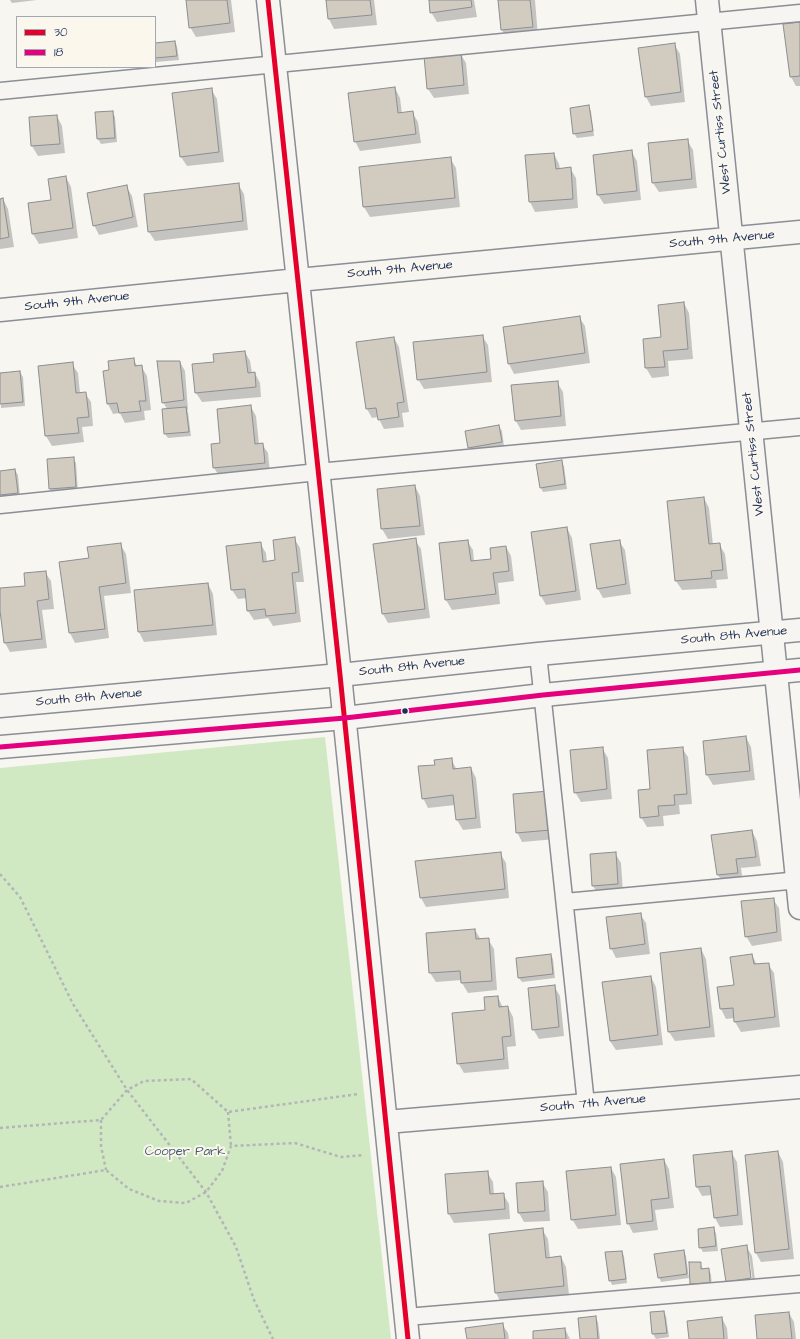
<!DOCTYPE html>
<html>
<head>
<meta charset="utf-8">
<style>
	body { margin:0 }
	#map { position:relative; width:800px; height:1339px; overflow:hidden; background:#f8f6f0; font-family:"Architects Daughter",sans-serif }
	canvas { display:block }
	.legend { position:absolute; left:16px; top:16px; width:140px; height:52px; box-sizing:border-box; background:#fbf7ec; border:1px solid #a1a7b3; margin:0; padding:5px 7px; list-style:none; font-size:12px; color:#1b2f5e }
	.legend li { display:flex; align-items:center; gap:8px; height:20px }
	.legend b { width:20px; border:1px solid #a1a7b3 }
</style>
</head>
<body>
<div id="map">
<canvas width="800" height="1339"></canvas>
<ul class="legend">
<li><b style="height:5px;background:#e4002b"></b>30</li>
<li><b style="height:5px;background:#e5007d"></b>18</li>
</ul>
</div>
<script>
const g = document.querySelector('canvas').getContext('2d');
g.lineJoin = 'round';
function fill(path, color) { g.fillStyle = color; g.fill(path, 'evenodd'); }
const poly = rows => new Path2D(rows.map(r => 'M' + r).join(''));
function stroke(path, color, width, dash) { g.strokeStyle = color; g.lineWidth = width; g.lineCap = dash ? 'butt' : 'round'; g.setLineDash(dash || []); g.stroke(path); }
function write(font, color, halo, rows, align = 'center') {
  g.font = font + ' "Architects Daughter",sans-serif'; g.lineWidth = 4; g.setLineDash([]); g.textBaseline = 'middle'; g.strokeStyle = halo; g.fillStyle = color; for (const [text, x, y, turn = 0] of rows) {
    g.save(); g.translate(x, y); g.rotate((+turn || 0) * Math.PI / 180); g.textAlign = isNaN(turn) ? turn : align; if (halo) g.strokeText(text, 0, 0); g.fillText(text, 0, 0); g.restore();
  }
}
const green = poly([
	[325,737,391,1339,0,1339,0,768]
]);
const shadow = poly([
	[10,0,37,0,12,3],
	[187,0,231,0,235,32,196,37,190,27],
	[327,0,374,0,377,25,334,29,329,19],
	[430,0,474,0,477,17,437,22,431,12],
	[499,0,535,0,538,37,507,39,502,30],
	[800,23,800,86,796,86,791,77],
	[175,42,177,46,179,60,156,62,155,44],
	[674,44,680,54,685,102,651,106,646,97],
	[460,53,466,63,469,94,434,98,428,89],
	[395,88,400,98,402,114,412,112,418,122,421,143,360,151,355,141],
	[211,89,217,99,224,162,187,166,181,157],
	[588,106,591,111,594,136,577,138,574,133],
	[112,112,115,117,117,142,101,144,98,139,96,113],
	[57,116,62,126,65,153,38,156,32,146,30,118],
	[687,140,693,150,697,188,659,192,653,183],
	[631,151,637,161,641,200,604,204,598,195],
	[554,154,559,164,560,169,570,168,576,178,578,208,535,212,530,202,526,156],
	[450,158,456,168,460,207,370,217,364,207,360,168],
	[66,177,71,187,78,238,39,244,33,234,29,204,52,200],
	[238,184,244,194,248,230,155,241,149,232],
	[126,186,132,196,138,227,99,235,94,225],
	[3,199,8,209,14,247,0,249,0,200],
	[684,303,689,313,693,359,668,361,669,376,652,378,646,368,644,340,662,338],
	[579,317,585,326,590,363,514,374,509,364,504,328],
	[482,336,488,345,492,382,424,389,418,379],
	[394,338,399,347,409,412,402,413,404,427,384,429,378,417,372,418,367,409],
	[245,352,250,361,252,373,255,373,260,383,261,397,202,402,196,393],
	[133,359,138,367,141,366,147,376,151,410,144,411,145,420,125,423,120,413,113,414,108,404,104,372,110,371],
	[180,362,185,371,188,410,187,410,188,412,191,436,168,438,165,434,167,409,163,402],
	[72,364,78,373,80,393,85,393,91,402,93,426,82,427,84,442,52,446,46,436,39,367],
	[20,372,23,377,25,406,1,408,0,374],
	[557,382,563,392,566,426,521,430,516,421],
	[251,407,256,416,259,444,262,444,268,453,270,473,220,477,214,468,221,444],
	[499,426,502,431,504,446,472,452,469,447],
	[73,458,76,463,78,492,53,494,50,489,48,460],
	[561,462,564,466,567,489,543,492,541,488,537,465],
	[15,470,18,475,20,497,0,500,0,472],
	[415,486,420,496,425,535,388,539,382,529,378,490],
	[704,498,709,508,713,545,719,544,725,554,728,579,716,580,717,588,682,590,676,581],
	[567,528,572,538,581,600,546,605,541,596],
	[294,538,300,548,304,582,296,582,301,622,273,626,268,618,254,620,248,611,247,598,238,599,232,590,260,543,266,553,267,563,277,561],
	[415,540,421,549,430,618,388,623,383,614],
	[467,541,473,550,474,562,492,560,506,547,511,556,514,581,498,583,500,604,452,610,446,600,440,544],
	[619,541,625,550,631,594,603,598,598,589],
	[120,544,126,554,131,593,104,596,109,638,75,643,70,633,90,559],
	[45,572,51,581,54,609,42,610,47,648,10,652,5,643,0,602,0,589,27,587],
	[208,584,213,594,217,635,144,642,139,632,135,591],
	[746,737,751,747,755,780,713,785,707,775,704,742],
	[602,748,608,758,612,799,581,802,575,792],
	[682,748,688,757,692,804,679,805,680,814,663,816,664,826,647,827,641,817,652,790],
	[451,759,457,770,471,768,476,778,481,828,463,830,457,820,455,805,428,808,423,798,436,765],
	[548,792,556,839,522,842,517,832],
	[752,831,757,841,761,866,741,868,743,882,724,885,718,875,713,836],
	[500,853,506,863,509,898,426,907,421,898],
	[615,853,621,863,623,893,599,895,593,886],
	[773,899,779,908,782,941,752,946,746,936],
	[640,914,646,923,650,954,616,958,611,948],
	[475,930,481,940,488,939,494,949,497,990,468,993,462,983,462,980,436,982,430,973],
	[701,949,706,959,715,1037,675,1041,669,1032],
	[551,955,553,959,555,978,522,982,519,978,517,959],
	[752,955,757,965,768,964,774,973,780,1027,741,1032,735,1022,735,1018,726,1019,721,1009,718,988,735,986],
	[651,977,656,987,663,1045,616,1050,610,1041],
	[554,986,560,996,564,1036,539,1039,533,1029],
	[498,997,503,1008,508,1007,513,1017,516,1046,507,1047,509,1069,464,1073,458,1063,486,1011],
	[731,1152,737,1162,743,1225,720,1227,715,1218,712,1195,702,1196,697,1187],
	[778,1152,783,1162,794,1259,761,1262,756,1253],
	[664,1160,669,1169,674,1208,655,1210,658,1230,633,1233,628,1223],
	[611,1168,616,1177,621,1225,578,1229,572,1219],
	[487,1172,493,1182,494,1195,503,1194,509,1204,510,1219,454,1223,449,1214],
	[542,1182,548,1192,550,1221,524,1222,519,1213],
	[713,1228,716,1233,718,1251,703,1252,700,1247],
	[542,1229,548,1239,550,1258,561,1257,566,1267,569,1295,501,1303,496,1293,490,1235],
	[746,1246,752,1256,756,1288,732,1291,727,1281],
	[747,1255,749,1255,753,1283,751,1283],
	[684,1251,686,1256,689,1278,661,1282,659,1277],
	[622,1252,624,1256,627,1283,612,1285,610,1280],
	[690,1263,700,1263,703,1269,708,1269,711,1274,712,1288,694,1289,691,1284],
	[663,1312,666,1316,669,1337,656,1339,653,1334,651,1313],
	[789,1313,794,1322,796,1339,758,1339],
	[595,1317,598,1322,600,1339,581,1339],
	[722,1318,727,1328,728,1339,690,1339],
	[502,1324,508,1333,509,1339,468,1339],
	[565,1329,570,1339,534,1339]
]);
const building = poly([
	[186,0,227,0,230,23,189,28,186,0],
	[326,0,370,0,372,15,328,19,326,0],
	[429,0,471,0,472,7,430,13,429,0],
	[498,0,530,0,533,27,501,30,498,0],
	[800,22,800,76,790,77,783,24,800,22],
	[175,41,177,56,155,58,155,43,175,41],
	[675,43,681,92,645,97,638,48,675,43],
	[461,52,464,85,427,89,424,56,461,52],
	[395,87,398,113,413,111,416,134,354,142,348,93,395,87],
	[212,88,219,152,180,157,172,93,212,88],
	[589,105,593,131,573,134,570,108,589,105],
	[113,111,115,138,97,139,95,112,113,111],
	[57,115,60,144,31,146,29,117,57,115],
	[688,139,692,179,652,183,648,143,688,139],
	[632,150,637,191,597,195,593,155,632,150],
	[554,153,556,169,571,167,573,199,529,202,525,155,554,153],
	[451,157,455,198,363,207,359,167,451,157],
	[66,176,73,228,32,234,28,203,51,200,48,179,66,176],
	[239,183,243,221,148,232,144,194,239,183],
	[127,185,133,217,93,226,87,193,127,185],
	[3,198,9,237,0,239,0,199,3,198],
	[684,302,688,349,663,351,665,367,645,368,643,339,661,337,658,305,684,302],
	[580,316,585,353,508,364,503,327,580,316],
	[483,335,487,372,417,380,413,342,483,335],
	[394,337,404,402,397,403,399,417,378,420,376,408,366,409,356,342,394,337],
	[245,351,248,373,255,372,256,387,195,393,192,364,214,362,213,354,245,351],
	[134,358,135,366,142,365,146,401,139,401,141,411,119,413,117,403,107,404,103,371,109,370,108,361,134,358],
	[157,361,180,361,184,400,162,403,157,361],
	[73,362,76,393,86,392,89,417,77,418,79,433,45,436,38,366,73,362],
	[20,371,23,402,0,404,0,373,20,371],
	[558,381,561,416,515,421,511,385,558,381],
	[251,405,255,444,263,443,265,463,213,468,211,444,220,443,217,409,251,405],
	[186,407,189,432,164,434,162,409,186,407],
	[499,425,502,442,468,448,465,431,499,425],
	[74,457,76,487,49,489,47,459,74,457],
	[562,460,565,484,540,488,536,464,562,460],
	[15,469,18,493,0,495,0,471,15,469],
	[415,485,420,526,381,529,377,489,415,485],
	[704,497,709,544,720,543,723,570,711,571,712,578,675,581,667,501,704,497],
	[567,527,576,591,540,596,531,532,567,527],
	[295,537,299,572,292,573,296,613,266,616,265,609,247,611,245,589,231,590,226,546,261,542,263,562,275,560,273,540,295,537],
	[416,538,425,609,382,614,373,544,416,538],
	[468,540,471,561,491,559,490,548,506,546,509,571,493,573,496,594,445,600,439,543,468,540],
	[620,540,626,584,597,589,590,544,620,540],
	[121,543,126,583,99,587,105,629,69,633,59,562,89,558,87,547,121,543],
	[46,571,49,599,37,601,42,639,4,643,0,611,0,588,25,586,24,573,46,571],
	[208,583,213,625,138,632,134,590,208,583],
	[746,736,750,771,706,775,703,741,746,736],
	[603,747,607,789,574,793,570,750,603,747],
	[683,747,687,794,674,795,675,805,658,806,659,816,640,818,638,790,650,789,647,750,683,747],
	[452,758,453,769,471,767,476,818,456,820,453,795,422,799,418,766,435,765,434,760,452,758],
	[549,791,551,830,516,833,513,794,549,791],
	[752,830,756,857,736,859,738,873,717,875,711,835,752,830],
	[501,852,505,889,420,898,415,861,501,852],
	[616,852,618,884,592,886,590,854,616,852],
	[774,898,777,932,745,937,741,901,774,898],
	[641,913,645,944,610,949,606,917,641,913],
	[475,929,476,939,489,938,492,981,461,983,460,971,429,973,426,933,475,929],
	[701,948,710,1027,668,1032,660,953,701,948],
	[551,954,553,974,518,978,516,958,551,954],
	[752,954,754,964,769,963,775,1017,734,1022,733,1008,720,1009,717,987,734,985,730,957,752,954],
	[651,976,658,1035,610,1041,602,982,651,976],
	[555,985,559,1027,532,1030,528,988,555,985],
	[498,996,499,1007,508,1006,511,1036,502,1037,504,1059,457,1064,452,1013,485,1010,484,997,498,996],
	[732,1151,738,1215,714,1218,710,1186,696,1187,693,1155,732,1151],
	[778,1151,789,1249,755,1253,745,1155,778,1151],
	[664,1159,669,1198,651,1200,653,1221,627,1224,620,1164,664,1159],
	[611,1167,616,1215,571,1220,566,1171,611,1167],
	[488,1171,490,1194,504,1193,505,1209,448,1214,445,1174,488,1171],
	[543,1181,545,1211,518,1213,516,1183,543,1181],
	[714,1227,716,1246,699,1248,698,1229,714,1227],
	[543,1228,546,1258,561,1256,564,1286,495,1293,489,1234,543,1228],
	[747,1245,751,1278,726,1282,721,1249,747,1245],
	[684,1250,687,1274,658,1278,654,1254,684,1250],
	[622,1251,626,1279,609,1281,605,1252,622,1251],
	[689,1262,701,1262,701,1269,709,1268,710,1283,690,1284,689,1262],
	[664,1311,667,1333,652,1334,650,1312,664,1311],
	[789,1312,792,1339,757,1339,755,1315,789,1312],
	[596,1316,598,1339,580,1339,578,1318,596,1316],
	[722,1317,724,1339,689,1339,687,1321,722,1317],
	[503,1323,505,1339,467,1339,465,1328,503,1323],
	[565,1328,566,1339,533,1339,533,1331,565,1328]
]);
const path = poly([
	[0,874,20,897,73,1004,127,1090,206,1192,236,1247,254,1300,273,1339],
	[228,1112,231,1146],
	[101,1120,101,1146,106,1170],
	[0,1128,101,1120,127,1090,144,1081,191,1079,228,1112,358,1094],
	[0,1187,106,1170,129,1189,159,1201,186,1203,206,1192,222,1171,231,1146,295,1143,341,1157,364,1155]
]);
const service = poly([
	[0,91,800,13],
	[0,505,318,472,800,427],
	[538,654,586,1104],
	[565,902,800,880],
	[406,1317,800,1284]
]);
const minor = poly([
	[268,0,340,675,408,1339],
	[707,0,800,908],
	[0,310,298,280,800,232],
	[386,1122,800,1087]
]);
const tertiary = poly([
	[0,706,340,675,538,654,800,630],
	[0,747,345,718,543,695,800,670]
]);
const bus1 = poly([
	[268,0,340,675,408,1339]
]);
const bus2 = poly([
	[0,747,345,718,543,695,800,670]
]);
const markers = [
	[405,711,3.5,"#1b2f5e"]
];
const streetNames = [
	["West Curtiss Street",721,132,-96],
	["South 9th Avenue",722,240,-5],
	["South 9th Avenue",400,270,-5],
	["South 9th Avenue",77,302,-6],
	["West Curtiss Street",754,454,-96],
	["South 8th Avenue",734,636,-5],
	["South 8th Avenue",412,667,-6],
	["South 8th Avenue",89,698,-5],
	["South 7th Avenue",593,1104,-5]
];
const parkNames = [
	["Cooper Park",185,1152]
];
fill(green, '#d1e9c3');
fill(shadow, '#0003');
fill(building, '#d1cbc0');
stroke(building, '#8b8e94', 1);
stroke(service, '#8b8e94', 19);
stroke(minor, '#8b8e94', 25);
stroke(tertiary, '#8b8e94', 25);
stroke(path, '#b3b5b7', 2.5, [3, 3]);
stroke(service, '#f6f5f1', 16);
stroke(minor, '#f6f5f1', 22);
stroke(tertiary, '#f6f5f1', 22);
stroke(bus1, '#e4002b', 5);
stroke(bus2, '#e5007d', 5);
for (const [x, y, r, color] of markers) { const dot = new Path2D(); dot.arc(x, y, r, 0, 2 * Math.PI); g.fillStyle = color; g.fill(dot); stroke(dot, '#fbf7ec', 1.5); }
write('13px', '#1b2f5e', '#fbf7ec', streetNames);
write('13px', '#405b6e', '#fbf7ec', parkNames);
</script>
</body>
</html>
